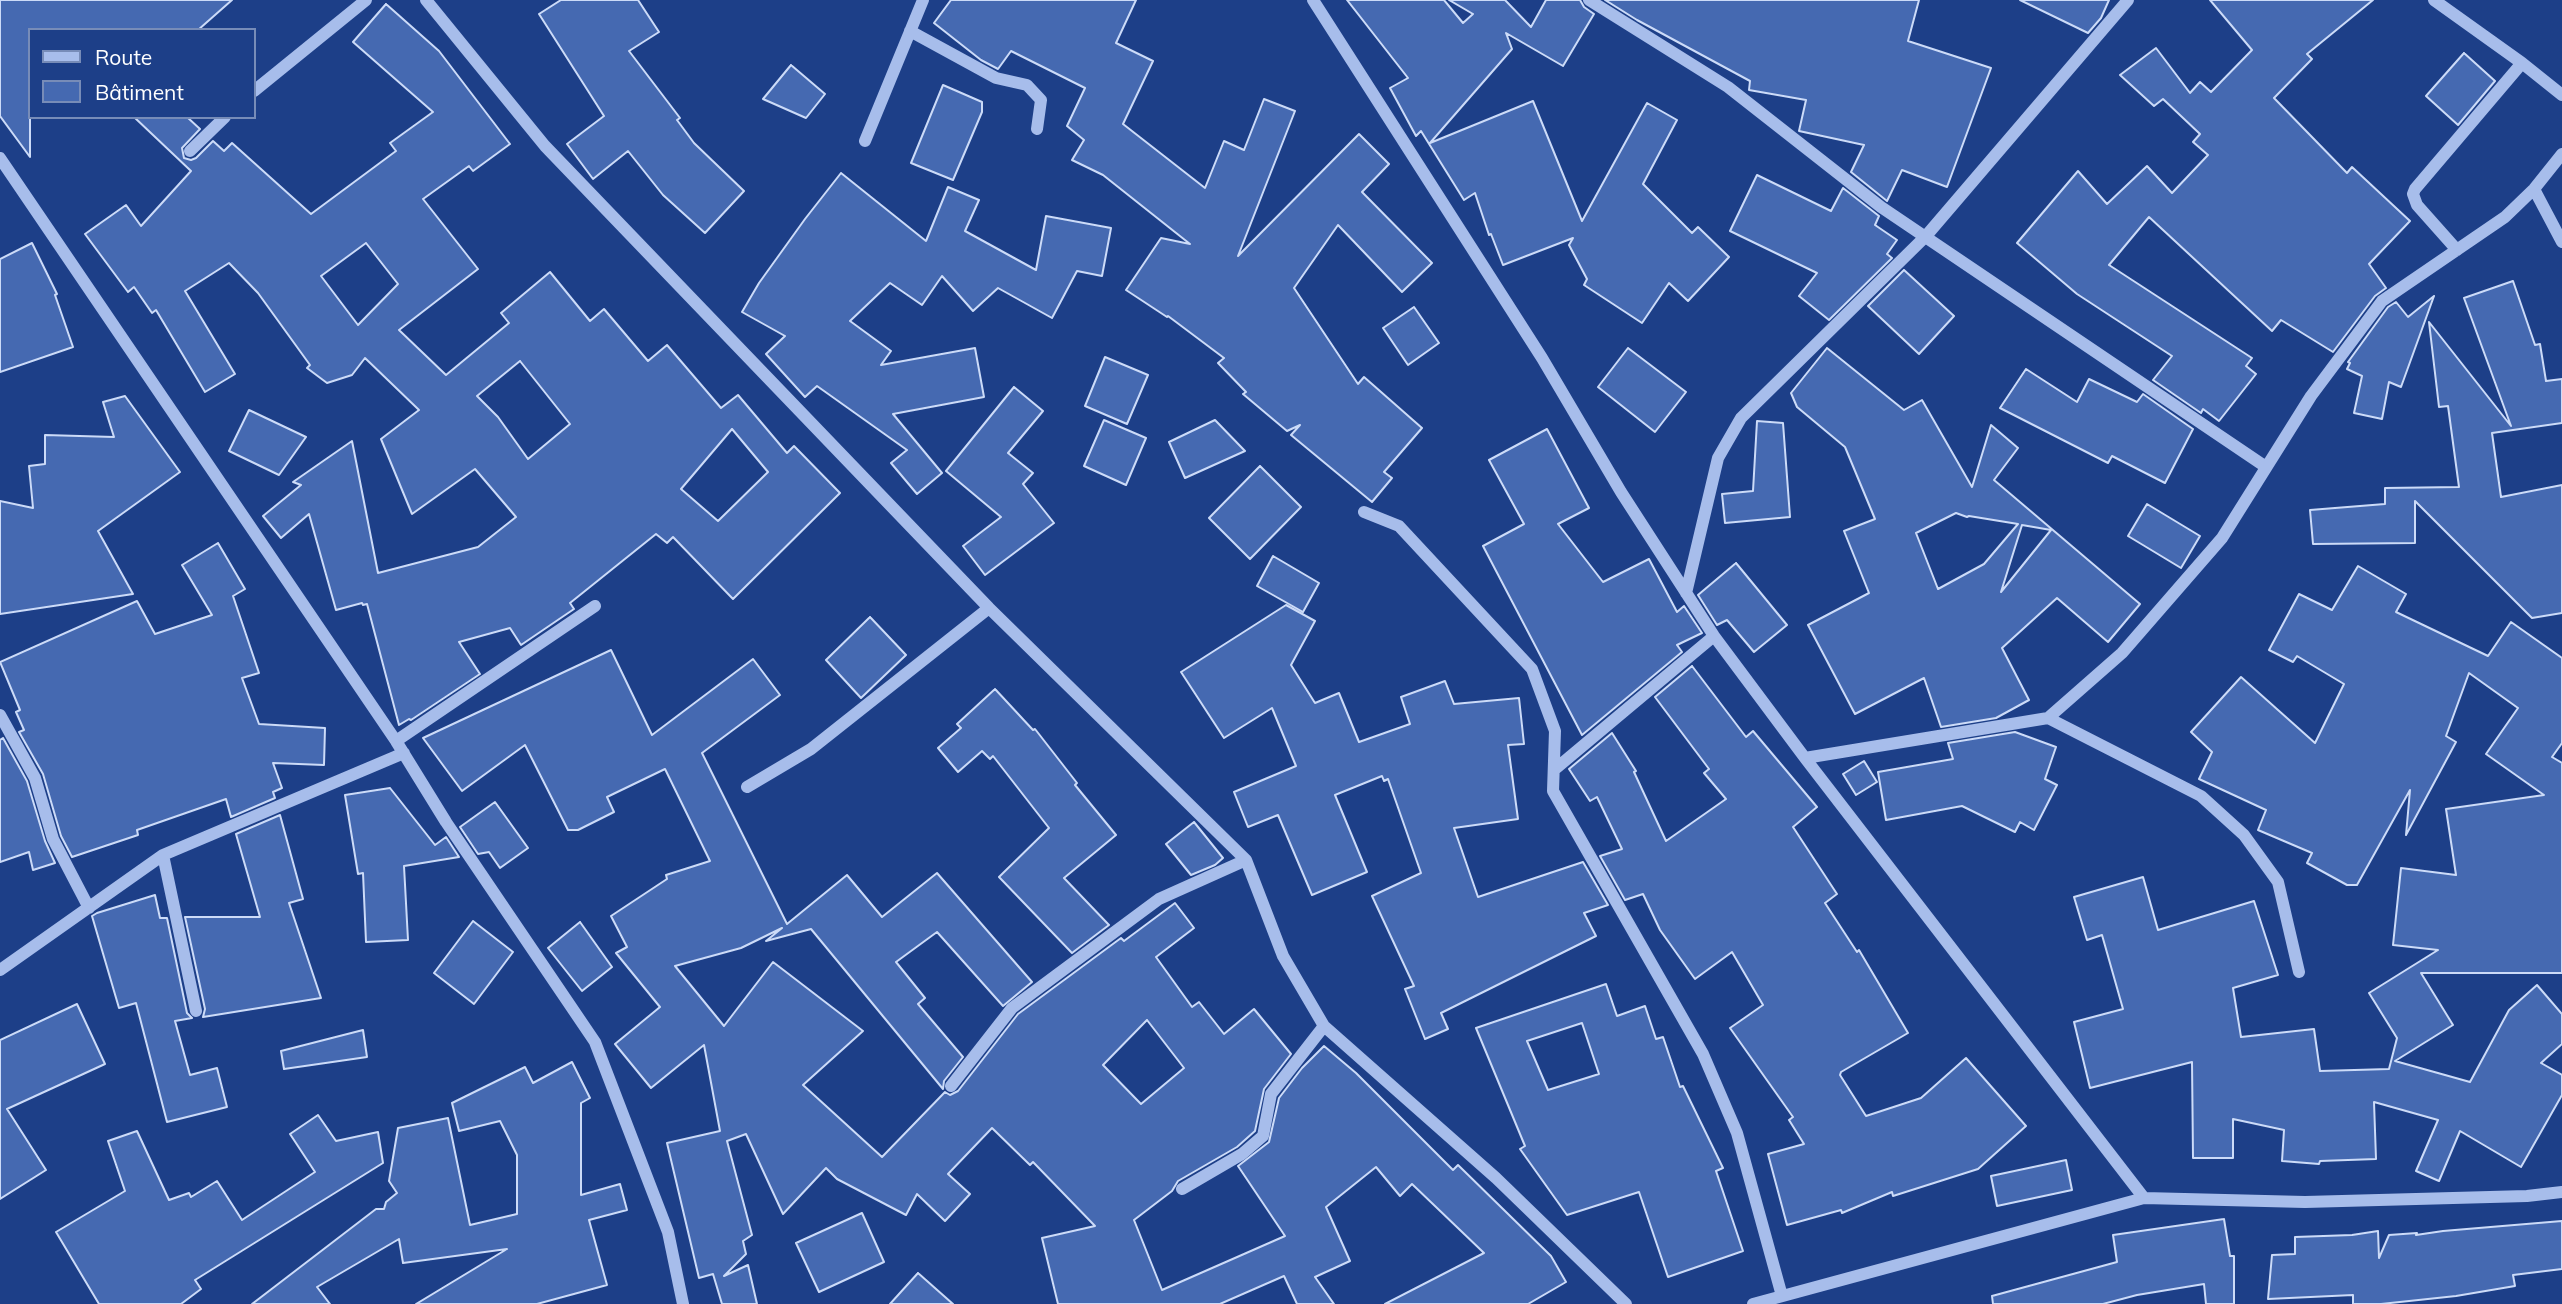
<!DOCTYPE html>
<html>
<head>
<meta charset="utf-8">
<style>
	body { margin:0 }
	#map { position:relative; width:2562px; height:1304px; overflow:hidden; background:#1d3f88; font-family:Mulish,sans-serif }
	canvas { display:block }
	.legend { position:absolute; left:28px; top:28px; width:228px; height:91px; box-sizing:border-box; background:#1d3f88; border:2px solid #778cb8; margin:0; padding:9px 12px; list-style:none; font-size:21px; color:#fff }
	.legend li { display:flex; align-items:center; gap:14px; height:35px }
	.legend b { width:35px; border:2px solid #778cb8 }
</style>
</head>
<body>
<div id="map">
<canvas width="2562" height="1304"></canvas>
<ul class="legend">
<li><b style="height:9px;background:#a7bdeb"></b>Route</li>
<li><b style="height:19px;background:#4569b1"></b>Bâtiment</li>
</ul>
</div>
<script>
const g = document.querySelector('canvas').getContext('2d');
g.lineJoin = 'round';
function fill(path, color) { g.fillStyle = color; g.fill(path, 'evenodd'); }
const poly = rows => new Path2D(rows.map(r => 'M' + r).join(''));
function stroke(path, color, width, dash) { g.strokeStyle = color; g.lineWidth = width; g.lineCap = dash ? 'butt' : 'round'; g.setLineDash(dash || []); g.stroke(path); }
const building = poly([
	[0,0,232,0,198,30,30,30,30,157,0,116,0,0],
	[561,0,638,0,659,32,629,51,680,118,677,120,694,143,744,191,705,233,663,195,628,151,593,179,567,144,604,116,539,14,561,0],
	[951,0,1136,0,1116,43,1153,61,1123,124,1205,188,1224,141,1244,150,1264,99,1295,111,1238,256,1359,134,1389,164,1362,192,1432,263,1402,292,1338,225,1294,288,1358,384,1364,377,1422,428,1384,472,1392,478,1372,502,1291,435,1300,425,1287,431,1243,394,1246,392,1218,363,1224,358,1168,316,1167,317,1126,290,1161,238,1190,244,1103,175,1072,160,1084,140,1067,126,1085,88,1011,51,998,69,981,60,934,23,951,0],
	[1347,0,1444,0,1463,23,1473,14,1449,0,1505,0,1531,27,1546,0,1580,0,1584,7,1594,14,1563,66,1506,33,1512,49,1430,143,1533,101,1582,221,1647,103,1677,120,1643,184,1692,233,1698,227,1729,257,1688,301,1669,283,1642,323,1584,285,1587,279,1569,245,1573,238,1503,265,1491,234,1489,235,1475,193,1464,200,1421,131,1416,136,1390,88,1408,78,1347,0],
	[1605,0,1919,0,1908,41,1991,68,1947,187,1902,170,1887,201,1851,172,1864,145,1799,131,1806,100,1749,90,1750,81,1637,20,1605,0],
	[2020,0,2109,0,2101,18,2088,33,2020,0],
	[2210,0,2373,0,2307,54,2312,59,2274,98,2347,173,2352,167,2410,221,2369,264,2386,288,2375,296,2333,352,2281,320,2272,331,2149,217,2109,265,2252,358,2246,366,2256,374,2219,421,2203,409,2201,413,2153,380,2172,356,2077,294,2017,243,2078,171,2107,204,2147,166,2172,193,2208,155,2193,142,2200,134,2163,99,2154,106,2120,75,2156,48,2190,93,2200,82,2211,92,2252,50,2210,0],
	[386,4,439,51,510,144,473,171,469,166,423,199,478,269,399,330,446,375,509,323,501,313,550,272,590,321,604,309,648,361,667,345,721,408,738,395,787,453,794,446,840,493,733,599,673,537,667,543,656,534,570,603,574,609,521,645,510,628,459,642,480,674,411,720,409,719,399,725,367,604,363,605,362,603,336,610,309,514,281,538,263,516,301,485,293,482,352,441,378,573,478,547,516,517,475,469,412,514,381,439,419,410,365,358,352,375,327,383,307,368,310,365,258,293,229,263,185,291,235,374,205,392,156,310,152,313,134,287,128,292,85,234,126,205,141,226,191,171,134,117,187,117,200,129,182,148,184,158,191,160,196,158,213,141,224,151,232,143,311,214,396,151,390,143,433,112,353,42,386,4],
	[366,243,398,284,358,325,321,276,366,243],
	[520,361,570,424,528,459,498,417,477,396,520,361],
	[732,429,768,472,718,521,681,489,732,429],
	[2464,53,2495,81,2458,125,2426,96,2464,53],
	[791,65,825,94,806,118,763,99,791,65],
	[943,85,982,102,982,112,953,180,911,163,943,85],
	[841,173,926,241,948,187,979,200,965,231,1036,270,1046,216,1111,228,1102,276,1077,271,1052,318,998,288,973,311,942,276,922,305,890,283,850,321,891,351,881,365,975,348,984,397,893,414,942,473,917,494,891,463,907,450,817,386,805,397,766,354,785,336,742,312,759,283,805,219,841,173],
	[1757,175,1831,211,1843,188,1879,216,1875,225,1897,240,1887,254,1892,258,1829,320,1799,296,1817,273,1730,231,1757,175],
	[32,243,57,294,55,295,73,347,0,372,0,259,32,243],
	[1904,270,1954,316,1919,354,1868,306,1904,270],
	[2513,281,2535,345,2540,344,2546,381,2562,379,2562,423,2492,433,2501,497,2562,485,2562,613,2532,618,2415,501,2415,543,2313,544,2310,510,2385,504,2385,488,2459,487,2448,406,2439,407,2429,322,2511,426,2464,298,2513,281],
	[2434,296,2401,387,2389,382,2382,419,2354,413,2362,376,2347,369,2350,363,2348,362,2388,307,2396,302,2408,317,2434,296],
	[1414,307,1439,343,1408,365,1383,328,1414,307],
	[1628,348,1686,392,1655,432,1598,387,1628,348],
	[1827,348,1904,410,1922,400,1972,487,1991,425,2018,448,1994,480,2140,604,2108,642,2057,598,2002,648,2029,700,1996,718,1941,727,1924,678,1855,714,1808,625,1869,593,1844,531,1875,519,1845,447,1797,407,1791,393,1827,348],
	[1956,513,1967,517,1969,516,2018,524,1984,564,1938,589,1916,533,1956,513],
	[2022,525,2051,530,2001,592,2022,525],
	[1105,357,1148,375,1127,424,1085,406,1105,357],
	[2026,369,2077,402,2089,379,2137,402,2143,394,2193,429,2165,483,2112,456,2108,463,2000,408,2026,369],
	[1014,387,1043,411,1008,453,1033,473,1023,484,1054,523,985,575,963,546,1001,517,946,471,1014,387],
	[125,396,180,472,98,531,133,594,0,614,0,501,33,508,29,466,45,464,45,435,114,437,103,402,125,396],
	[249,410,306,437,279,475,229,451,249,410],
	[1104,420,1146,438,1126,485,1084,466,1104,420],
	[1215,420,1245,451,1185,478,1169,442,1215,420],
	[1757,421,1783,423,1790,517,1725,523,1722,494,1753,491,1757,421],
	[1547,429,1589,508,1558,524,1603,582,1649,559,1677,612,1684,606,1702,633,1677,645,1682,652,1582,735,1483,546,1524,524,1489,460,1547,429],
	[1260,466,1301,507,1250,559,1209,518,1260,466],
	[2147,504,2200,536,2181,568,2128,536,2147,504],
	[218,543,245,589,233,596,259,673,242,678,259,724,325,728,324,765,273,763,282,788,273,792,275,798,231,817,226,799,137,830,138,835,72,857,61,836,43,774,19,732,24,730,16,712,20,710,0,662,137,601,155,634,212,615,182,565,218,543],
	[1273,556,1319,583,1303,612,1257,586,1273,556],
	[1736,563,1787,625,1754,652,1727,620,1717,625,1698,595,1736,563],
	[2358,566,2406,594,2396,612,2488,656,2511,622,2562,658,2562,743,2552,757,2562,763,2562,973,2421,973,2453,1025,2395,1061,2470,1082,2509,1010,2537,985,2562,1014,2562,1044,2541,1063,2562,1075,2562,1095,2521,1167,2460,1131,2439,1181,2416,1171,2438,1120,2374,1102,2376,1159,2320,1161,2319,1164,2282,1161,2284,1130,2233,1119,2233,1158,2193,1158,2192,1062,2090,1088,2074,1022,2123,1009,2102,935,2087,940,2074,897,2143,877,2158,930,2254,901,2278,975,2233,988,2241,1037,2314,1029,2320,1071,2389,1069,2397,1038,2369,993,2438,950,2393,945,2401,868,2456,875,2446,809,2544,795,2486,754,2518,708,2469,673,2446,736,2456,742,2406,835,2410,790,2357,885,2347,885,2307,863,2312,853,2258,830,2266,810,2199,779,2212,752,2191,732,2241,677,2315,743,2344,684,2297,656,2293,662,2269,650,2299,594,2332,610,2358,566],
	[1286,605,1315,621,1291,665,1315,703,1339,693,1359,742,1410,724,1401,697,1445,681,1454,704,1519,698,1524,744,1508,745,1518,819,1454,828,1478,897,1583,862,1608,905,1584,913,1596,936,1441,1013,1448,1029,1425,1039,1405,989,1414,986,1372,896,1421,873,1388,779,1384,781,1382,776,1335,795,1367,872,1312,895,1278,815,1248,827,1234,792,1296,766,1272,708,1224,738,1181,672,1286,605],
	[870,617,906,655,861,698,826,660,870,617],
	[611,650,652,735,753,659,780,695,702,753,787,924,847,875,882,917,937,873,1032,982,1003,1006,937,932,896,962,925,998,918,1004,963,1057,944,1081,943,1089,811,929,766,941,782,928,741,948,675,966,724,1026,773,962,863,1031,803,1085,882,1157,945,1092,950,1095,958,1091,1018,1014,1121,938,1124,941,1175,903,1194,928,1156,957,1192,1007,1199,1002,1224,1034,1254,1009,1291,1054,1264,1089,1255,1131,1237,1147,1178,1181,1172,1191,1134,1220,1162,1290,1285,1236,1238,1166,1269,1142,1279,1098,1302,1068,1324,1046,1356,1073,1453,1170,1458,1165,1551,1256,1566,1282,1528,1304,1385,1304,1484,1253,1412,1184,1400,1196,1376,1167,1326,1207,1350,1261,1315,1277,1334,1304,1297,1304,1284,1276,1220,1304,1058,1304,1042,1238,1095,1226,1033,1162,1030,1165,992,1128,948,1174,970,1194,945,1221,917,1194,906,1215,837,1179,826,1168,783,1214,746,1134,727,1141,752,1235,743,1241,746,1254,724,1276,748,1265,757,1304,722,1304,713,1274,699,1278,667,1143,720,1131,704,1045,651,1088,615,1044,660,1007,616,953,627,947,611,916,667,879,666,875,710,861,665,769,607,797,614,812,578,830,568,830,525,745,462,791,423,738,611,650],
	[1147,1020,1184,1068,1141,1104,1103,1065,1147,1020],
	[1692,666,1746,737,1753,731,1817,807,1793,827,1837,894,1825,903,1857,952,1859,950,1908,1033,1841,1072,1840,1075,1866,1116,1921,1098,1966,1058,2026,1126,1978,1169,1893,1196,1892,1192,1842,1213,1841,1210,1787,1225,1768,1154,1804,1144,1789,1120,1793,1117,1730,1028,1763,1005,1732,952,1695,979,1660,930,1643,894,1625,900,1600,856,1622,849,1597,797,1590,801,1569,769,1612,733,1636,771,1634,772,1666,841,1726,799,1704,773,1709,769,1655,697,1692,666],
	[995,689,1033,730,1035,729,1077,783,1075,785,1116,835,1064,878,1109,925,1072,953,999,877,1049,828,993,756,990,759,982,751,958,772,938,748,961,728,957,724,995,689],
	[2015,732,2056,747,2045,779,2057,785,2034,830,2020,822,2015,832,1962,806,1886,820,1878,772,1953,759,1948,743,2015,732],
	[3,738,27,781,45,841,55,863,33,870,29,852,0,862,0,740,3,738],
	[1864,761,1877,782,1856,795,1843,774,1864,761],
	[390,788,435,845,446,837,459,857,404,866,408,940,366,942,363,873,358,874,345,795,390,788],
	[495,802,528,848,500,868,489,852,478,854,460,827,495,802],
	[280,815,303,899,289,903,321,998,203,1017,205,1009,185,917,260,917,236,834,280,815],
	[1194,822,1223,858,1215,865,1191,875,1166,844,1194,822],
	[155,895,160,918,167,918,187,1013,192,1018,175,1021,190,1075,217,1068,227,1107,167,1122,136,1003,119,1008,92,916,97,913,155,895],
	[473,921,513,952,474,1004,434,973,473,921],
	[580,922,612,967,582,991,548,948,580,922],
	[1606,984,1617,1016,1645,1006,1656,1039,1663,1037,1680,1087,1683,1086,1723,1168,1716,1171,1743,1251,1668,1277,1639,1192,1567,1215,1520,1149,1525,1146,1476,1028,1606,984],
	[1582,1023,1599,1074,1548,1090,1527,1041,1582,1023],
	[77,1004,105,1064,7,1109,46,1170,0,1199,0,1040,77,1004],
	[363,1030,367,1057,284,1069,281,1051,363,1030],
	[572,1062,590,1098,581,1103,581,1195,620,1184,627,1210,589,1220,607,1285,537,1304,416,1304,507,1249,403,1263,399,1239,317,1287,330,1304,252,1304,376,1209,384,1209,386,1202,397,1193,389,1181,398,1128,448,1118,470,1225,517,1214,517,1155,500,1121,459,1131,452,1103,525,1067,533,1083,572,1062],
	[318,1115,336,1141,378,1132,383,1163,195,1280,201,1289,181,1304,99,1304,56,1232,125,1191,108,1141,137,1131,169,1200,189,1193,191,1197,217,1181,242,1220,315,1172,290,1134,318,1115],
	[2066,1160,2072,1190,1997,1206,1991,1176,2066,1160],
	[862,1213,884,1262,819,1292,796,1243,862,1213],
	[2224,1219,2230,1256,2234,1256,2234,1304,2206,1304,2204,1284,2137,1295,2103,1304,1993,1304,1992,1296,2117,1262,2113,1235,2224,1219],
	[2562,1221,2562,1269,2513,1275,2515,1286,2456,1296,2381,1304,2353,1304,2353,1295,2268,1299,2272,1255,2295,1254,2295,1237,2352,1235,2378,1231,2379,1258,2389,1235,2417,1233,2416,1235,2443,1231,2562,1221],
	[918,1273,953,1304,890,1304,918,1273]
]);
const minor = poly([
	[426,0,545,146,989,608,1246,860,1283,956,1324,1026,1496,1178,1626,1304],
	[1313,0,1542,358,1621,492,1714,636,1805,758,2144,1198],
	[1589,0,1728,87,1881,207,2266,467],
	[2434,0,2522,63,2562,95],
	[910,31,996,78,1027,85,1041,100,1037,129],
	[254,91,366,0],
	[865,141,923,0],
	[190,151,225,117],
	[0,158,396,741,446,822,595,1042,668,1232,683,1304],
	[2534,189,2562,242],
	[2457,250,2417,205,2413,194,2415,189,2522,63],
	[1364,512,1399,526,1532,669,1555,731,1553,791,1703,1054,1737,1133,1782,1296],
	[1686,593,1718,458,1741,418,1926,236,2128,0],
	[0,715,35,778,53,839,89,908],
	[2048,718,2201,796,2244,835,2278,882,2299,972],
	[396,741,595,606],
	[1805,758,2048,718,2122,653,2222,538,2311,396,2382,301,2505,217,2534,189,2562,154],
	[1554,770,1714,636],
	[747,787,811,749,989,608],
	[163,855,196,1011],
	[0,970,163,855,404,753],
	[951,1086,1012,1008,1159,899,1246,860],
	[1182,1189,1242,1154,1263,1136,1271,1094,1324,1026],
	[1753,1304,2144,1198,2305,1202,2527,1196,2562,1192]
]);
fill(building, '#4569b1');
stroke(building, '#ccdbf8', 2);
stroke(minor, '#a7bdeb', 12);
</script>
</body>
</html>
